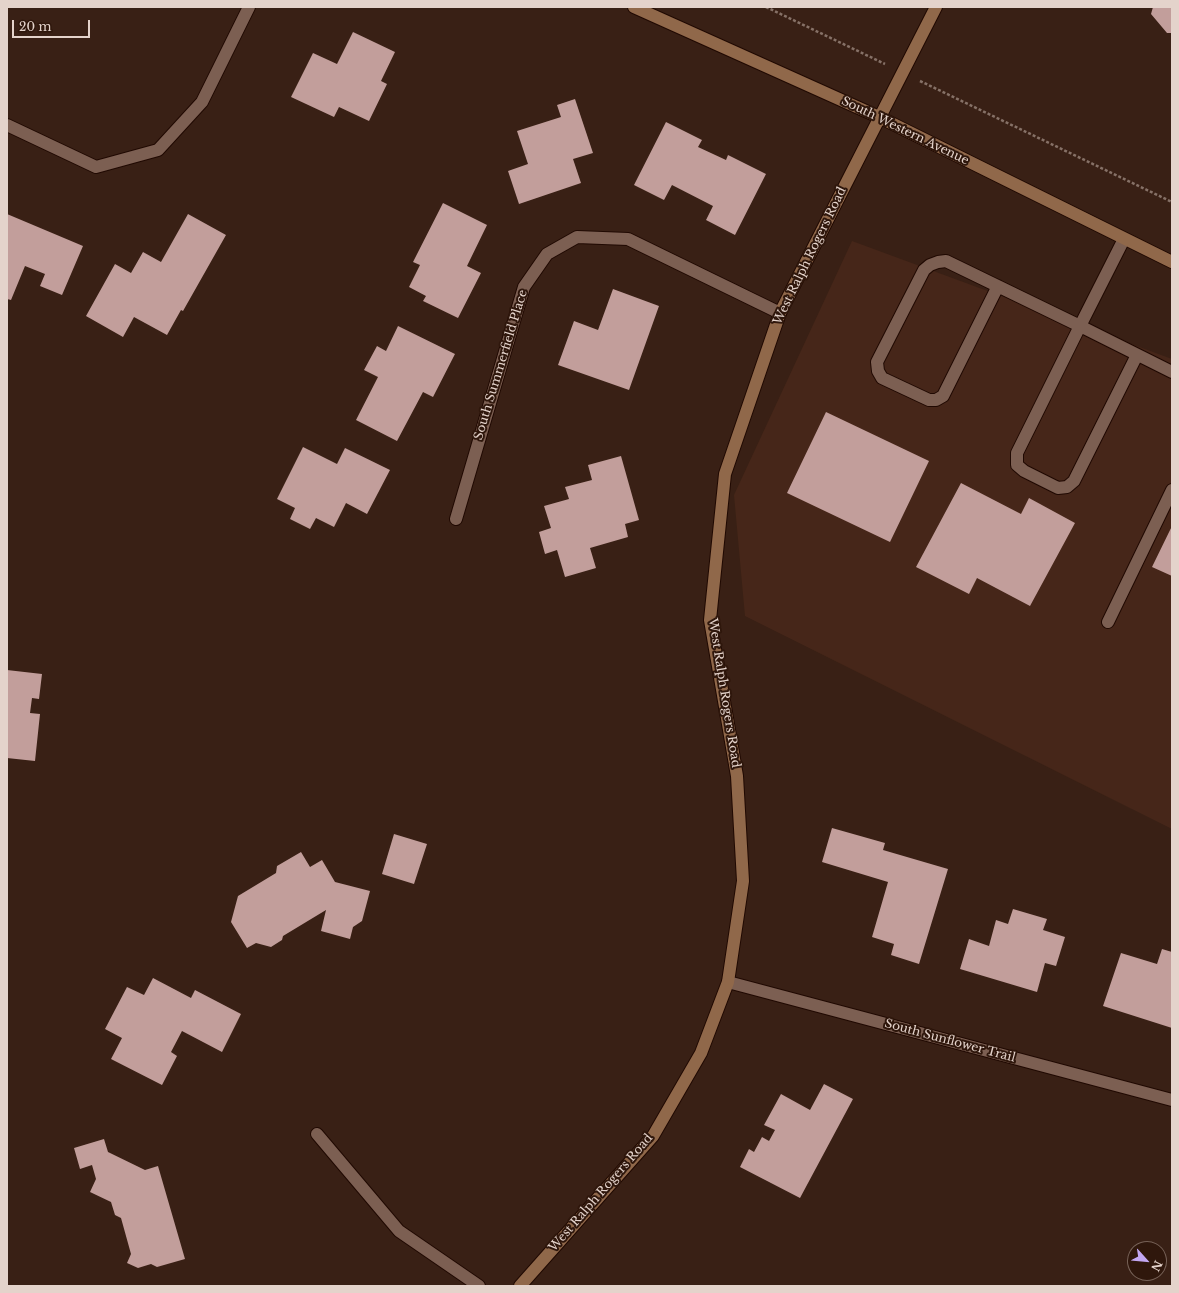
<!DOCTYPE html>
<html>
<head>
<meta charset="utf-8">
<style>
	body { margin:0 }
	#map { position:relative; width:1179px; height:1293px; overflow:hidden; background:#392015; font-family:"Libre Baskerville",serif }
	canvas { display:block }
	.frame { position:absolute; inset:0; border:8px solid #e4d3cb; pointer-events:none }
	.north { position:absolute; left:1127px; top:1241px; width:40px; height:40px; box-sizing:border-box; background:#2f170c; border:1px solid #776258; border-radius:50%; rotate:117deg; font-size:11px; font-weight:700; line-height:16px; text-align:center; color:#e4d3cb }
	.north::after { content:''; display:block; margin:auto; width:14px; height:18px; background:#c3a7f2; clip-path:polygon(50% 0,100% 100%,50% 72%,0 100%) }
	.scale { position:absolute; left:12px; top:20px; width:78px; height:18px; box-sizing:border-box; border:2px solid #e4d3cb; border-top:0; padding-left:5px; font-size:12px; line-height:14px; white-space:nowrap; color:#e4d3cb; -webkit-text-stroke:3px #2f170c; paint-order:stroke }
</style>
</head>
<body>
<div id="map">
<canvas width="1179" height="1293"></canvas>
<div class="frame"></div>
<div class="north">N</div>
<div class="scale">20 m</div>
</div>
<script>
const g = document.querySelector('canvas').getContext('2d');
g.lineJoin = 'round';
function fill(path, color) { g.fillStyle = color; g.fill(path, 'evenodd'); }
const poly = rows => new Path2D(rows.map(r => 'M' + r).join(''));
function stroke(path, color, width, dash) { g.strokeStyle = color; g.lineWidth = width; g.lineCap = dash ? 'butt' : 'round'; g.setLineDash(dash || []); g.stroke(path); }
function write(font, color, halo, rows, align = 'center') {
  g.font = font + ' "Libre Baskerville",serif'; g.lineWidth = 4; g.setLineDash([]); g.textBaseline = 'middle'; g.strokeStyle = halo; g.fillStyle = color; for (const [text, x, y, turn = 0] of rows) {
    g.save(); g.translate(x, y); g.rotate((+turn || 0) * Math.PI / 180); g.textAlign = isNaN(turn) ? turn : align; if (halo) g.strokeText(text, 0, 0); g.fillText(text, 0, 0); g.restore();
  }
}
const built = poly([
	[852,241,1172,359,1172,829,745,616,734,495]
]);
const building = poly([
	[1153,7,1172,7,1172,33,1167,33,1151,14],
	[353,32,395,52,381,81,387,84,369,121,339,107,334,117,291,97,313,53,337,64],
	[575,99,593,153,573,159,581,183,519,204,508,171,528,164,517,131,561,117,557,105],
	[666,122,702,140,698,147,726,160,728,155,766,174,735,235,706,220,713,206,672,185,664,200,634,185],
	[443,203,487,225,467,266,481,273,458,318,423,301,426,296,409,287,420,265,413,262],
	[7,214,83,246,62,295,40,286,45,274,25,266,11,300,7,299],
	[188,214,226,235,183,311,181,310,167,335,134,317,123,337,86,316,115,264,131,273,143,252,161,262],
	[613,289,659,306,629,390,558,365,574,321,598,330],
	[398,326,455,354,433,397,423,392,397,441,356,420,378,377,364,370,377,346,386,351],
	[826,412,929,461,890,542,787,493],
	[303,447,337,464,345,448,390,470,367,514,346,503,334,527,316,518,310,529,290,519,295,508,277,499],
	[621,456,639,520,625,524,628,537,590,548,596,568,565,577,557,550,545,554,539,532,551,528,544,506,569,499,565,487,592,480,588,465],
	[961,483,1021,514,1029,498,1075,523,1030,606,977,578,969,594,916,567],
	[1172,526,1172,576,1152,567],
	[7,670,42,674,39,699,32,698,30,713,40,714,35,761,7,758],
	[832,828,885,843,883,850,948,869,919,964,891,955,894,944,872,937,888,882,822,862],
	[394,834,427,844,414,884,382,874],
	[301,852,310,867,322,860,335,882,370,891,362,921,353,927,350,939,321,931,326,910,283,936,282,940,271,947,256,943,247,948,231,922,238,896,276,873,277,866],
	[1013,909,1047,919,1043,930,1065,937,1056,966,1045,963,1037,992,960,969,969,939,989,946,996,920,1008,924],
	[1162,949,1172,952,1172,1028,1103,1006,1121,953,1157,964],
	[153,978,191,998,195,990,241,1014,222,1052,182,1031,171,1052,177,1056,162,1085,111,1059,122,1038,105,1029,127,987,144,995],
	[824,1084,853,1099,800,1198,740,1167,749,1149,754,1152,762,1137,769,1141,775,1130,764,1125,781,1094,810,1110],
	[104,1139,108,1152,145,1170,158,1166,185,1259,157,1267,151,1264,138,1268,127,1263,131,1254,121,1218,115,1215,111,1202,90,1192,96,1179,92,1165,80,1169,74,1148]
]);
const path = poly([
	[766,7,885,64],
	[920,81,1172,202]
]);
const lane = poly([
	[1124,239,1080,326,1172,372],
	[998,286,943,396,936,400,929,400,882,378,878,371,877,362,924,270,930,265,938,262,946,261,1080,326,1017,453,1017,465,1024,471,1058,488,1067,487,1074,481,1137,355],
	[1108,622,1172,490]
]);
const street = poly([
	[7,125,96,167,158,150,202,102,249,7],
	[456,519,524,287,547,254,577,237,628,239,780,313],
	[728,982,1172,1100],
	[317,1134,399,1231,479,1286]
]);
const secondary = poly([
	[634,7,879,117,1172,262],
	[520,1286,653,1136,701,1053,728,982,743,881,737,776,710,620,725,474,780,313,936,7]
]);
const streetNames = [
	["South Western Avenue",905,131,26],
	["West Ralph Rogers Road",810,256,-64],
	["South Summerfield Place",501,365,-73],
	["West Ralph Rogers Road",724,693,81],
	["South Sunflower Trail",950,1041,15],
	["West Ralph Rogers Road",601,1193,-49]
];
fill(built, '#462619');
fill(building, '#c29e9b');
stroke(lane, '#200902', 14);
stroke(street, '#200902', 14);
stroke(secondary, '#200902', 14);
stroke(path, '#867167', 2.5, [3, 2]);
stroke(lane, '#7c5f52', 12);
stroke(street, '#7c5f52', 12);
stroke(secondary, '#90684a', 12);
write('12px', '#e4d3cb', '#2f170c', streetNames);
</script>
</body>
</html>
